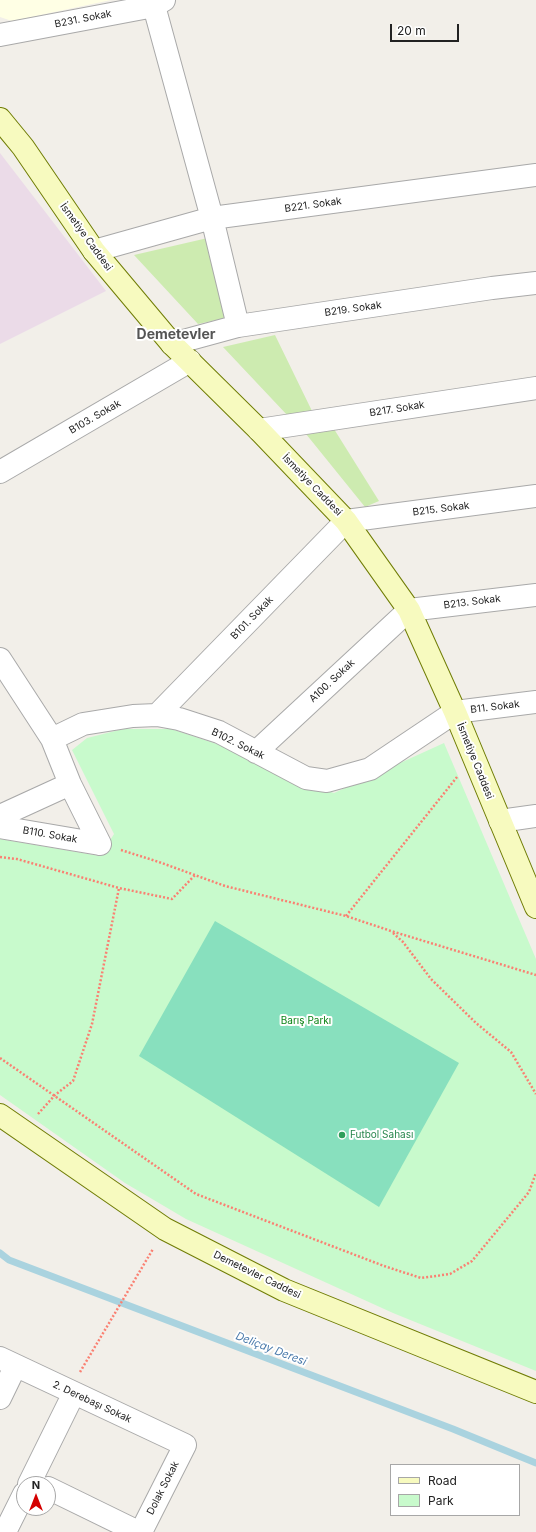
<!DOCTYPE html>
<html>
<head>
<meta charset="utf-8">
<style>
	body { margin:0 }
	#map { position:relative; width:536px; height:1532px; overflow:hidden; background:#f2efe9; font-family:Inter,sans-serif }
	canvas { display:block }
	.legend { position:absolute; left:390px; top:1464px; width:130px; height:52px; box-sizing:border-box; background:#fff; border:1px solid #a7a7a7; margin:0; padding:5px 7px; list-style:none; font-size:12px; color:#222 }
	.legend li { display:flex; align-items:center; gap:8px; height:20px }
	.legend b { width:20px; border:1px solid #a7a7a7 }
	.north { position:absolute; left:16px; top:1476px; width:40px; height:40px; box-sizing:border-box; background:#fff; border:1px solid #a7a7a7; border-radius:50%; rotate:0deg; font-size:11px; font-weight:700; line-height:16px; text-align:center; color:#222 }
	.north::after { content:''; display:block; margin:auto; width:14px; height:18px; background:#d40000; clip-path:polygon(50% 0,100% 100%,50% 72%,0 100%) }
	.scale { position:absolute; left:390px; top:24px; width:69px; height:18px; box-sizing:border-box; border:2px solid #222; border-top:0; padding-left:5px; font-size:12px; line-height:14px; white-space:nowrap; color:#222; -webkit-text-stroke:3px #fff; paint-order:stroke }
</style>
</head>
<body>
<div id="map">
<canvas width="536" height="1532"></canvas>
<ul class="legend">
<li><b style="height:5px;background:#f7fabf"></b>Road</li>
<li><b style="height:11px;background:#c8facc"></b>Park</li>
</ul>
<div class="north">N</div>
<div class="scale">20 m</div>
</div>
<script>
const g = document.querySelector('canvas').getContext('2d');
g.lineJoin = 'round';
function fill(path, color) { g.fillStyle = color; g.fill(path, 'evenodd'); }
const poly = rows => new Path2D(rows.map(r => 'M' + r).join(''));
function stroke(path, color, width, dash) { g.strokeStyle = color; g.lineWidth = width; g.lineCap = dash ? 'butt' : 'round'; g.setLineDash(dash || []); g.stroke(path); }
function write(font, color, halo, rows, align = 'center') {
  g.font = font + ' Inter,sans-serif'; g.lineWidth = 4; g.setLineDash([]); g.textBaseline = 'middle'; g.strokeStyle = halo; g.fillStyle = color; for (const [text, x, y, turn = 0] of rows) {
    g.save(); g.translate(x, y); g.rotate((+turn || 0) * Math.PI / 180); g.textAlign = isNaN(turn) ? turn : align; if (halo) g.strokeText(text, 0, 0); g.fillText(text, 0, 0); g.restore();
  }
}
const industrial = poly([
	[0,153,106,291,0,344]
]);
const education = poly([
	[0,0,111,0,12,21,0,17]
]);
const grass = poly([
	[212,237,230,317,198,324,134,255],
	[275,335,312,411,288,416,223,347],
	[334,429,379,501,365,507,306,434]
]);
const park = poly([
	[123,729,171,729,226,747,280,776,334,793,444,743,536,959,536,1371,393,1313,186,1219,125,1183,0,1095,0,839,100,856,114,834,72,750,87,738]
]);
const pitch = poly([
	[215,921,459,1063,379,1207,139,1056]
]);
const stream = poly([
	[0,1253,9,1260,453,1429,536,1463]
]);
const path = poly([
	[121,850,159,862,225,886,346,916,391,931,536,975],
	[0,857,17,859,119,888],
	[346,916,457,777],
	[393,933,403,942,431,979,476,1023,511,1052,536,1094],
	[0,1058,196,1194,384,1266,421,1278,450,1274,472,1261,529,1192,536,1173],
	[38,1114,55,1095,73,1081,92,1024,119,888,172,899,195,875],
	[80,1372,153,1249]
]);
const minor = poly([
	[154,6,212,218,238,326],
	[0,35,154,6,164,0],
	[94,251,212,218,536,175],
	[172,344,238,326,492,288,536,283],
	[259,430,536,388],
	[0,472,190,361],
	[0,659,52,739,83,724,133,716,157,715,179,719,219,732,306,778,327,781,370,769,455,712,536,702],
	[157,715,346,521,536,496],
	[52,739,70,784,100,844],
	[256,752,409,610,536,595],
	[0,816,70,784],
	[500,821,536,816],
	[0,827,100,844],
	[0,1358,185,1445,141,1532],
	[0,1398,15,1367],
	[29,1484,74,1393],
	[48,1488,138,1532],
	[5,1532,24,1494]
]);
const secondary = poly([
	[0,119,23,147,94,251,172,344,259,430,346,521,409,610,455,712,536,907],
	[0,1115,165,1229,284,1290,536,1392]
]);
const markers = [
	[342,1135,4,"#2e9e5b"]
];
const streetNames = [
	["B231. Sokak",83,19,-11],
	["B221. Sokak",313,205,-8],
	["İsmetiye Caddesi",86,237,54],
	["B219. Sokak",353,309,-8],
	["B217. Sokak",397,409,-9],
	["B103. Sokak",95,417,-30],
	["İsmetiye Caddesi",312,485,46],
	["B215. Sokak",441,509,-7],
	["B213. Sokak",472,602,-7],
	["B101. Sokak",252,618,-46],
	["A100. Sokak",332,681,-43],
	["B11. Sokak",495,707,-7],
	["B102. Sokak",238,744,26],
	["İsmetiye Caddesi",475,761,68],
	["B110. Sokak",50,835,10],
	["Demetevler Caddesi",257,1275,26],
	["2. Derebaşı Sokak",92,1402,25],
	["Dolak Sokak",163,1488,-63]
];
const parkNames = [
	["Barış Parkı",306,1021]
];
const leisureNames = [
	["Futbol Sahası",350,1135]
];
const waterNames = [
	["Deliçay Deresi",271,1349,21]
];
const districtNames = [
	["Demetevler",176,335]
];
fill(industrial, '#ebdbe8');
fill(education, '#ffffe5');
fill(grass, '#cdebb0');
fill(park, '#c8facc');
fill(pitch, '#88e0be');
stroke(stream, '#aad3df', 7);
stroke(minor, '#a9a9a9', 24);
stroke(secondary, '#707d05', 24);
stroke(path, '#fa8072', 2.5, [2, 2]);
stroke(minor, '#fff', 22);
stroke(secondary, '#f7fabf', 22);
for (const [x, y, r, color] of markers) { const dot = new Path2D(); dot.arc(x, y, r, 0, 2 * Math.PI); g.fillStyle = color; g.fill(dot); stroke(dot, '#fff', 1.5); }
write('10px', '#222', '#fff', streetNames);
write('10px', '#0c8416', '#fff', parkNames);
write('10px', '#27864d', '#fff', leisureNames, 'left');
write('italic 11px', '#4a7aab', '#fff', waterNames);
write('bold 14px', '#555', '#fff', districtNames);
</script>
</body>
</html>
